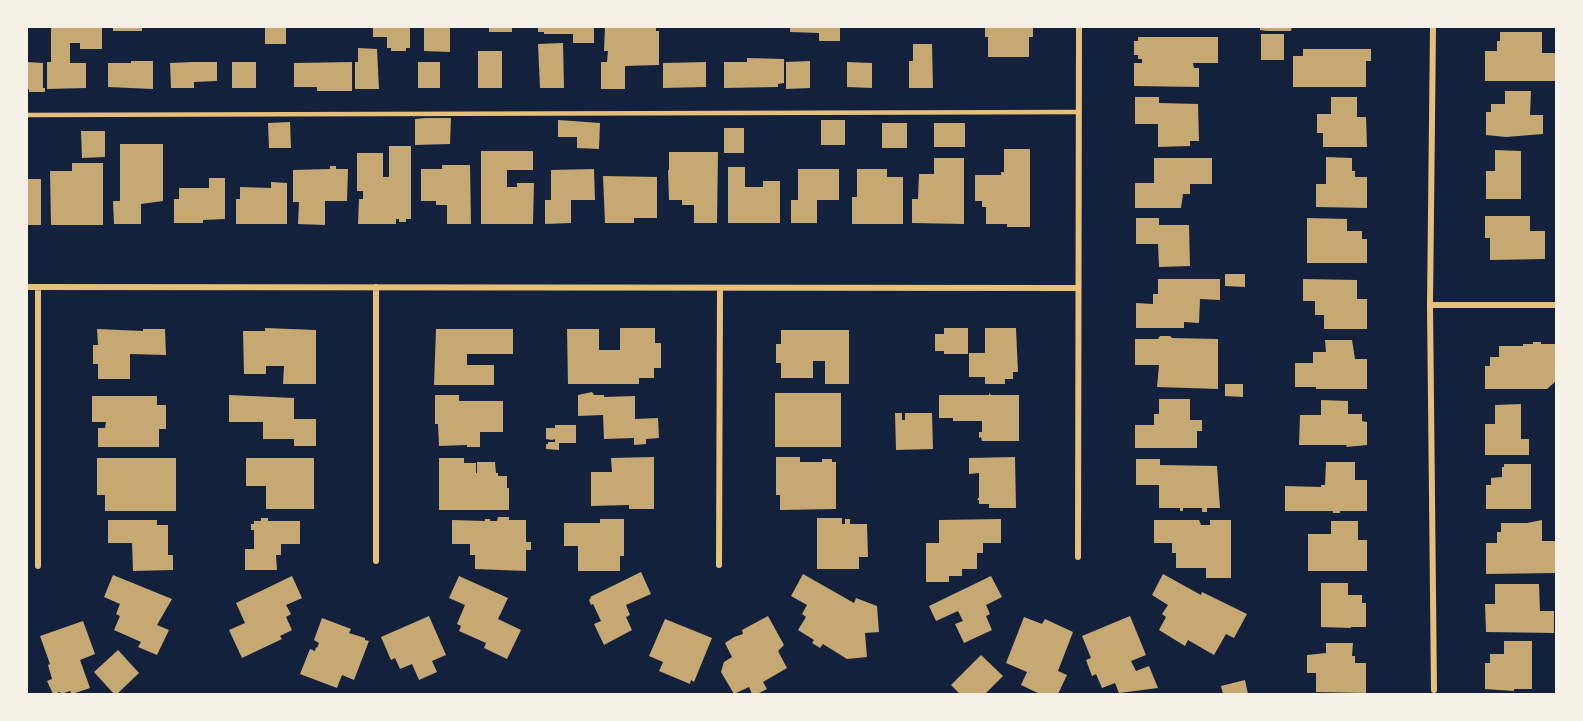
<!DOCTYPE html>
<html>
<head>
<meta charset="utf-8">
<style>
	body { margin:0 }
	#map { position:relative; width:1583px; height:721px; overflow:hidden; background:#14213d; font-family:Montserrat,sans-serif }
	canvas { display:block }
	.frame { position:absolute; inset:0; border:28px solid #f6f1e7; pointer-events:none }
</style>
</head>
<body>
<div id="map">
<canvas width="1583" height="721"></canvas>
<div class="frame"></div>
</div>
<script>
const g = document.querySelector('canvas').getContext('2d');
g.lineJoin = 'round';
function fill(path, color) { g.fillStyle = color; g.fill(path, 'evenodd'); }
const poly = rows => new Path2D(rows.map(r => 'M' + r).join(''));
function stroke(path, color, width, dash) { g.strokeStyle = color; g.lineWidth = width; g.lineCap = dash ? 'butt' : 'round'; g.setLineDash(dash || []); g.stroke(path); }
const building = poly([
	[51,27,102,27,102,49,80,49,80,43,70,43,70,63,86,63,86,88,47,89,47,62,51,62],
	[113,27,142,27,142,31,113,31],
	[265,27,286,27,286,44,265,44],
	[373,27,410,27,410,48,406,48,406,51,391,51,391,48,387,48,387,37,373,37],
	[424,27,450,27,450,52,424,51],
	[489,27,512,27,512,32,489,32],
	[538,27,594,27,594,43,573,43,573,34,544,34,544,32,538,32],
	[605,27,656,27,656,31,659,31,659,65,625,66,625,89,601,89,601,62,607,62,608,51,604,51],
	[790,27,840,27,840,41,819,41,819,33,790,32],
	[985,27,1033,27,1033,37,1029,37,1029,57,988,57,988,37,985,37],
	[1260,27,1292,27,1291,31,1267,31,1260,30],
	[1500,32,1542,32,1542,53,1556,53,1556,81,1485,81,1485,51,1497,51,1497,41,1500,41],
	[1261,34,1284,34,1284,60,1261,60],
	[1138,37,1218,37,1218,63,1193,63,1194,68,1199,68,1199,87,1134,86,1134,63,1142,63,1142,59,1138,59,1138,55,1134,55,1134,41,1138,41],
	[563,43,564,88,540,88,538,44],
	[913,44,932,44,933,88,909,88,909,61,913,61],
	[358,48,377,49,379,89,355,89,355,62,358,62],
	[1303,49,1371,49,1371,61,1366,61,1366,87,1293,87,1293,56,1303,56],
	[478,51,502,51,502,88,478,88],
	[747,58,784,59,784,83,778,84,778,87,724,88,724,62,747,62],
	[131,61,153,61,153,89,108,87,108,63,131,63],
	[810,61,810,88,786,89,786,62],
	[27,62,43,63,43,88,45,88,45,92,29,92,29,89,27,89],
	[193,62,217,62,217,81,194,82,194,88,171,88,170,63],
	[232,62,256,62,256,88,232,88],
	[352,62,352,91,317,91,317,87,294,87,294,63],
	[418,62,440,62,440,88,418,88],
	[706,62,706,87,663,88,663,63],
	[847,62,872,63,872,88,847,87],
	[1505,91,1531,91,1530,115,1543,115,1543,134,1506,137,1486,135,1486,112,1491,112,1491,104,1505,104],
	[1135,97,1159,97,1159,103,1198,104,1199,141,1190,141,1190,146,1158,147,1158,124,1135,124],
	[1331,97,1357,97,1357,117,1366,117,1367,147,1323,147,1323,133,1317,133,1317,114,1331,114],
	[426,118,451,118,450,144,415,145,415,119],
	[558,120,600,123,599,149,577,148,577,137,558,137],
	[821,120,845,120,845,145,821,145],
	[290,122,291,148,269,148,268,123],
	[882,123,907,123,907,148,882,148],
	[934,123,965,123,965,147,934,147],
	[724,128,744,128,744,153,724,153],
	[81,131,105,131,105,157,82,158],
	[120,144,163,144,163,201,141,204,141,224,114,224,113,201,120,201],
	[389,146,411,146,411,219,406,219,406,222,399,222,399,219,396,219,396,224,358,224,359,199,363,199,363,191,357,191,357,153,383,153,383,177,389,177],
	[1004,149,1030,149,1030,227,1007,227,1007,224,986,224,986,207,982,207,982,201,975,201,975,175,1001,175,1001,172,1004,172],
	[1495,150,1521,151,1521,199,1486,199,1486,171,1495,171],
	[481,151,533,151,533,170,507,170,507,187,517,187,517,183,534,183,533,224,481,224],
	[669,152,718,152,717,223,694,223,694,205,682,205,682,200,669,200,668,170,669,170],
	[1326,157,1352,158,1352,171,1355,171,1355,177,1367,177,1367,208,1316,207,1316,184,1326,184],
	[934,158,964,158,964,224,912,223,912,199,918,199,919,174,934,174],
	[1154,158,1212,158,1212,184,1190,184,1190,194,1183,194,1181,208,1135,208,1135,183,1154,183],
	[72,163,103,163,103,225,51,225,50,171,72,171],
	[442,165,470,165,471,224,447,224,447,205,436,205,436,201,421,201,421,169,442,169],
	[330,166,336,166,336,169,348,169,347,201,325,201,325,225,298,224,299,202,293,202,293,170,330,169],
	[728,167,745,167,745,187,763,187,763,181,780,181,780,223,728,223],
	[594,169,595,200,571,200,571,223,545,224,545,200,551,200,551,170],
	[798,169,839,169,839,200,817,200,817,223,791,223,791,200,798,200],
	[857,169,887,169,887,177,903,177,903,224,852,224,852,197,857,197],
	[603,176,657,177,657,218,634,218,634,223,605,223],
	[209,178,225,178,225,219,203,220,203,223,174,223,174,199,179,199,179,188,209,188],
	[27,179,41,179,41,225,27,225],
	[271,182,287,183,287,224,236,224,236,199,240,199,240,187,271,188],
	[1485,216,1530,216,1530,231,1545,231,1545,259,1490,260,1490,238,1485,238],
	[1136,218,1159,218,1159,225,1189,225,1190,266,1159,267,1158,244,1136,244],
	[1307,218,1347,219,1347,231,1362,231,1362,239,1367,239,1367,263,1307,263],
	[1225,274,1245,274,1245,287,1225,286],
	[1158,279,1220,279,1220,300,1200,299,1199,323,1184,322,1184,328,1136,328,1136,303,1153,304,1153,294,1158,294],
	[1303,279,1357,280,1357,299,1367,299,1367,329,1324,329,1324,315,1315,315,1315,301,1303,301],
	[265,328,316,330,316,384,283,384,284,366,266,366,266,374,244,374,243,331,265,331],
	[620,328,655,328,655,343,661,343,661,368,654,368,654,378,639,378,639,384,568,384,567,329,599,329,599,350,620,350],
	[944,328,968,328,968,354,944,354,944,351,935,351,935,334,944,334],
	[985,328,1016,328,1018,372,1013,372,1013,379,1005,379,1005,384,985,384,985,377,969,377,969,353,985,353],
	[97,329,143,331,143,329,165,329,166,355,130,354,130,379,98,379,98,364,93,364,93,345,98,345],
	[436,329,513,329,513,354,467,354,467,365,494,365,494,385,434,385],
	[781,330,849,330,849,384,825,384,825,361,813,361,813,378,781,378,781,363,776,363,776,344,781,344],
	[1160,336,1170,336,1172,338,1218,339,1218,389,1157,387,1159,365,1135,365,1135,339,1158,339],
	[1325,340,1352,340,1355,359,1367,359,1367,389,1316,389,1316,387,1295,387,1295,363,1313,363,1313,352,1326,352],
	[1533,342,1541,342,1541,344,1556,344,1556,381,1547,389,1485,389,1485,366,1490,366,1490,357,1499,357,1499,346,1523,346,1523,344,1533,344],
	[1225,384,1243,384,1243,397,1225,396],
	[592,392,594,395,604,395,604,397,635,396,635,419,658,418,659,438,646,439,646,444,634,445,634,438,604,439,603,415,578,416,578,395],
	[775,393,841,393,841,447,775,447],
	[989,393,991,395,1019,395,1019,441,982,441,981,437,979,438,979,432,982,432,982,421,953,421,953,418,939,418,939,395,989,395],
	[229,395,294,398,294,419,316,419,316,446,294,446,294,439,263,439,263,422,229,422],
	[435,395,459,395,459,401,503,401,503,432,480,432,480,447,467,447,467,445,439,446,438,424,435,424],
	[92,396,157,396,157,405,166,405,166,429,159,429,159,447,98,447,98,428,105,428,106,422,92,422],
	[1159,399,1190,399,1190,420,1202,420,1202,431,1197,431,1197,448,1135,448,1135,425,1154,425,1154,414,1159,414],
	[1321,400,1348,401,1348,414,1362,414,1362,421,1367,422,1367,445,1346,447,1347,445,1299,445,1300,415,1321,415],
	[1521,404,1521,439,1529,439,1529,455,1485,455,1485,424,1495,424,1495,405],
	[895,413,902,413,902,420,905,420,905,413,932,413,933,449,896,450],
	[555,425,576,425,576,443,559,443,559,450,546,449,546,444,548,444,548,442,555,442,555,439,552,440,546,439,546,428,555,428],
	[654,457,654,509,629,509,629,505,591,506,591,472,612,472,611,458],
	[776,457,800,457,800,462,822,462,822,459,832,459,832,462,836,462,836,509,780,510,780,495,776,495],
	[1015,457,1016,508,989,508,989,504,979,504,979,500,977,500,979,497,979,473,969,474,969,458],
	[97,458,176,458,176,511,105,511,105,495,97,495],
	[246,458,314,458,314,509,266,509,266,486,246,486],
	[439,458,464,458,464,463,476,463,476,473,477,473,477,462,495,462,496,473,498,473,498,476,507,476,507,488,509,488,509,510,439,510],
	[1136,459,1160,459,1160,465,1217,466,1220,508,1207,508,1207,512,1202,512,1202,508,1183,508,1183,511,1180,511,1180,508,1159,508,1159,485,1136,485],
	[1326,462,1355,462,1355,480,1367,480,1367,511,1340,511,1340,513,1333,513,1333,511,1285,511,1285,486,1321,487,1321,485,1325,485],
	[1504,464,1531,464,1531,509,1486,509,1486,485,1491,485,1491,478,1502,477,1502,467,1504,467],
	[498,517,509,517,509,520,526,520,526,542,531,542,531,550,526,550,526,571,475,569,475,555,470,555,470,544,452,544,452,520,485,521,485,519,490,519,490,521,497,521],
	[261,518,268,518,268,521,300,521,300,544,281,544,281,555,276,555,277,570,245,570,245,549,254,549,254,530,251,530,251,524,254,524,254,521,261,521],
	[817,518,842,518,842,524,845,524,845,519,850,519,850,524,867,524,868,557,859,557,859,569,817,569],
	[600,519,624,519,624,556,620,556,620,571,578,571,578,546,564,546,564,523,600,523],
	[1001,519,1001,543,983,543,983,553,977,553,977,569,962,569,962,576,949,576,949,582,926,582,926,543,939,543,939,520],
	[108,520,157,520,157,525,168,525,168,555,173,555,173,570,133,571,132,543,108,543],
	[1154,520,1199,520,1201,525,1210,525,1210,520,1231,520,1231,578,1206,578,1206,568,1176,568,1176,553,1172,553,1172,543,1154,543],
	[1542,520,1542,541,1556,541,1556,573,1486,574,1486,543,1497,543,1497,532,1501,532,1501,523,1527,523],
	[1331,521,1358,521,1358,540,1367,540,1367,571,1308,571,1308,534,1331,534],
	[641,572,651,594,626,605,630,615,626,617,632,630,604,645,594,624,601,621,593,604,591,605,589,600,591,598,590,597],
	[803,574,854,603,856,598,877,606,879,632,865,633,867,657,847,659,823,644,820,648,812,643,814,640,798,630,806,617,802,614,807,605,791,596],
	[1163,574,1201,595,1202,592,1247,614,1234,638,1226,634,1214,655,1188,640,1185,646,1159,630,1166,617,1162,614,1168,605,1152,595],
	[113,575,172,599,157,625,169,630,157,655,138,647,141,642,114,630,120,616,116,614,120,604,104,597],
	[292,576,302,598,286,605,291,614,286,617,292,630,280,636,282,639,242,658,229,630,245,623,236,603],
	[459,576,508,598,498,619,521,630,507,659,484,648,486,643,459,631,461,626,457,624,465,605,449,598],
	[991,576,1002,597,986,605,990,614,986,616,992,630,964,643,955,624,963,621,958,611,936,621,929,606],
	[1321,583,1348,583,1348,595,1362,595,1362,603,1366,603,1366,627,1351,627,1351,628,1321,627],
	[1495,584,1539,584,1540,611,1554,611,1554,633,1486,632,1485,604,1495,604],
	[429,616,446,655,432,661,437,672,419,680,412,664,400,669,395,658,391,660,381,637],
	[768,616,784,645,778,651,787,668,763,682,767,689,757,694,752,694,749,687,734,694,721,672,724,662,732,657,725,643,734,637,743,634,742,630],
	[1130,616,1146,655,1131,661,1136,671,1149,666,1158,688,1119,693,1115,683,1102,688,1096,674,1092,676,1086,660,1091,658,1082,636],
	[1024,617,1042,624,1045,619,1073,632,1058,671,1067,675,1058,694,1040,694,1021,685,1027,672,1006,663],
	[322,618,351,629,349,633,365,638,365,640,369,641,354,680,342,675,337,688,300,674,310,649,315,651,316,647,317,648,319,643,314,640],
	[665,619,712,638,694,682,691,680,690,684,659,671,663,662,649,656],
	[83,621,95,654,80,660,90,688,72,694,70,691,61,694,60,692,53,694,47,681,52,679,48,665,50,664,40,636],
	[1504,641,1532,641,1532,689,1514,689,1514,691,1485,689,1485,663,1490,663,1490,654,1504,654],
	[1326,643,1353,643,1352,656,1355,656,1355,663,1366,663,1366,693,1316,692,1316,673,1307,673,1307,655,1326,653],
	[118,650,139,673,117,694,114,694,94,672],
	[981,655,1003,676,985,694,960,694,951,685],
	[1245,680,1248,694,1223,694,1221,686]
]);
const service = poly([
	[27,115,1079,112]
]);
const minor = poly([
	[1433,27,1430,305,1434,690],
	[27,287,1078,288],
	[1430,305,1556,305],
	[1078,557,1079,27],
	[376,561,376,287],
	[719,565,720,288],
	[38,566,38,287]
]);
fill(building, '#c6a872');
stroke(service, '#e5c07b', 4.5);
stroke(minor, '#e5c07b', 6);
</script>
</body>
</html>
